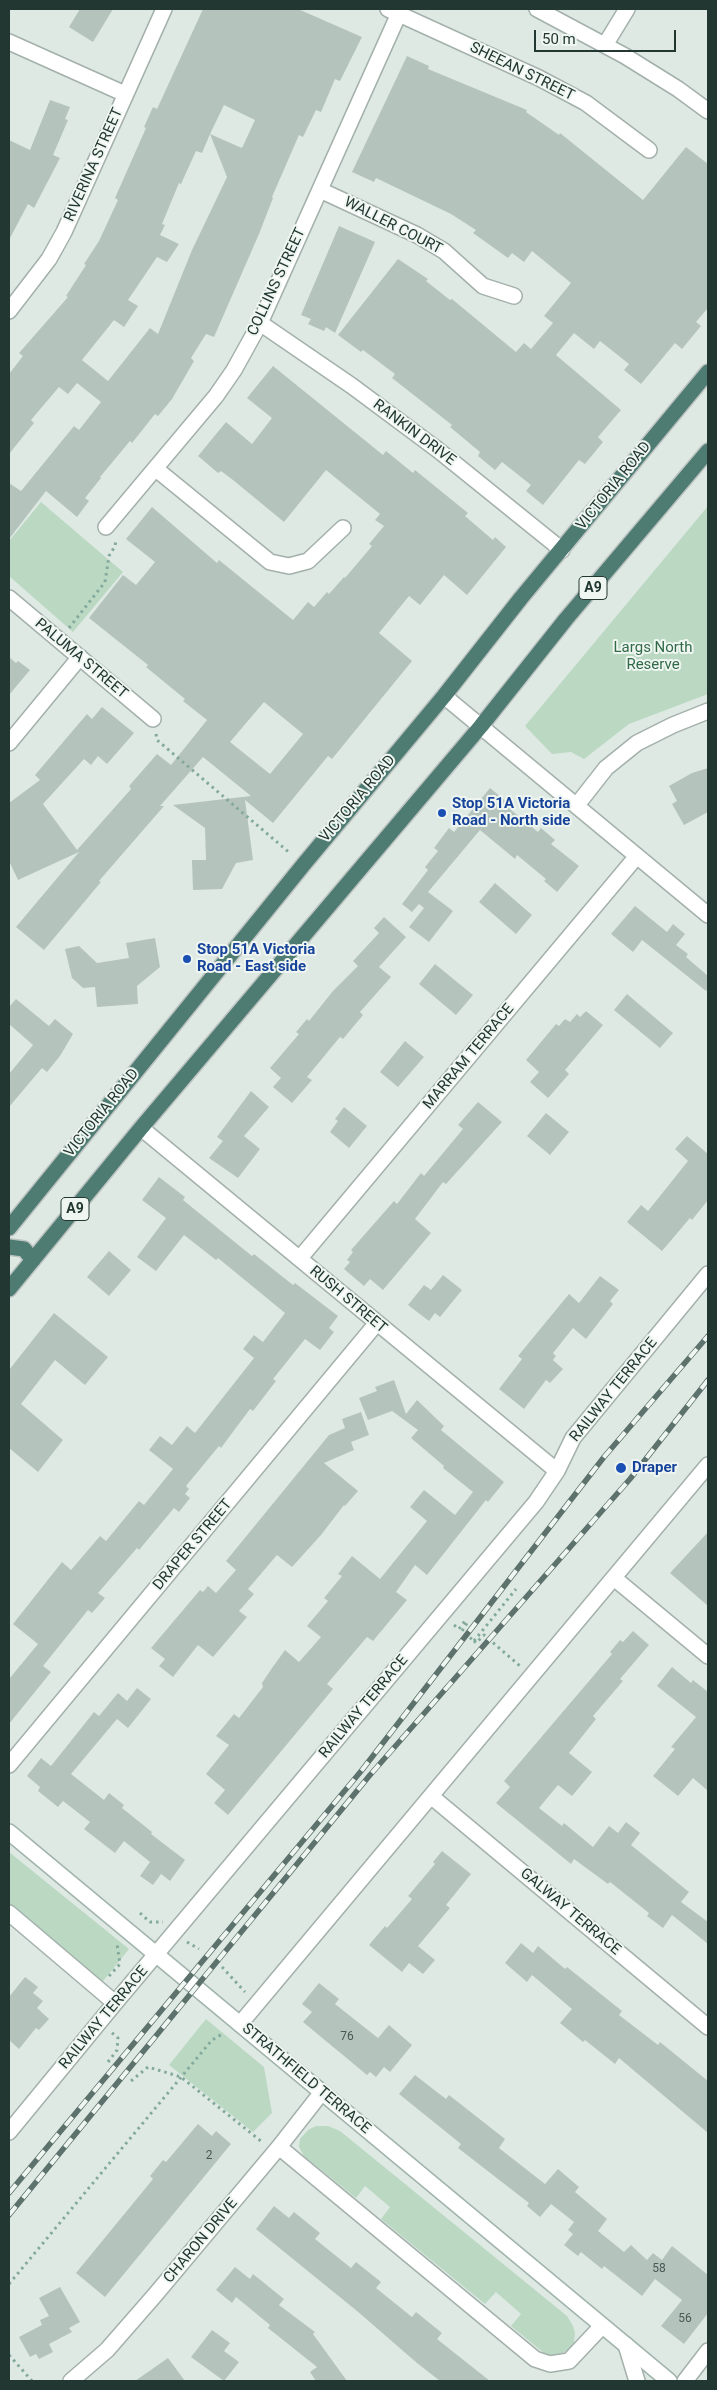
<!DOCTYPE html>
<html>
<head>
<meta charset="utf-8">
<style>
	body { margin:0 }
	#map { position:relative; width:717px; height:2390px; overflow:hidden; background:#dfe9e4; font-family:Roboto,sans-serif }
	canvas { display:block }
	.frame { position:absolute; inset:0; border:10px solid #223731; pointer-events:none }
	.scale { position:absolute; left:534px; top:30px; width:142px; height:22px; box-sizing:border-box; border:2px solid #223731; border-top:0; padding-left:6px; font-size:15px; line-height:18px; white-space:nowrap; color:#223731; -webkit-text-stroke:4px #eff6f2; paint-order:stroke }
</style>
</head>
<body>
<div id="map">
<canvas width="717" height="2390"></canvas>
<div class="frame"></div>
<div class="scale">50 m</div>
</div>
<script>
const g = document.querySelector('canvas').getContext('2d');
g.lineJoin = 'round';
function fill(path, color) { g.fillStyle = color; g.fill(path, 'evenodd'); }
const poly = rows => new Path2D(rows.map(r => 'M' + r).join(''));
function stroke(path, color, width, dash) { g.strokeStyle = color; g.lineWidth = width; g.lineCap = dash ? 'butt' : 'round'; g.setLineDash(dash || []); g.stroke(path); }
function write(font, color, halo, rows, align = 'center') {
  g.font = font + ' Roboto,sans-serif'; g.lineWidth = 4; g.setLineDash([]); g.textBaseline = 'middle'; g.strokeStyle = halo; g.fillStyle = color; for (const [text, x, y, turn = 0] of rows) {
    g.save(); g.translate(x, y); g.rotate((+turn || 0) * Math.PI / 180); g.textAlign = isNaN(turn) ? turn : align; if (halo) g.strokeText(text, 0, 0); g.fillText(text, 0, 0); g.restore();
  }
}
const green = poly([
	[41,502,123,572,73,632,9,576,9,541],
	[708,506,708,694,629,724,584,759,571,752,552,754,525,726],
	[9,1852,129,1949,99,1986,9,1911],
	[206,2019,264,2067,272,2113,253,2132,169,2065],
	[316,2126,328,2126,340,2131,567,2316,573,2326,575,2333,574,2343,570,2349,555,2357,544,2353,511,2326,521,2314,496,2292,485,2304,381,2219,390,2207,365,2186,356,2198,304,2156,299,2147,300,2139,308,2130]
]);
const building = poly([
	[80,9,113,9,93,42,69,27],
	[203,9,298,9,362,37,340,81,335,79,321,112,316,110,303,137,299,135,272,197,273,198,259,234,214,337,206,334,191,358,194,361,172,399,158,416,155,414,132,443,130,441,100,477,101,478,85,498,89,501,77,517,46,491,9,539,9,483,21,491,74,426,79,430,101,402,77,383,68,394,59,387,31,420,34,423,9,454,9,374,23,356,19,353,68,297,66,296,86,265,84,264,99,241,118,200,115,198,146,128,144,127,153,107,157,109],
	[224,105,255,120,242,148,210,134],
	[210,134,227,177,192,250,158,334,150,328,108,381,82,360,114,320,124,327,138,306,128,300,157,257,167,262,179,244,160,235,165,225,162,224,179,183,181,184,196,151,202,153],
	[407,56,429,66,428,69,527,110,526,112,559,135,560,133,643,200,686,147,708,164,708,308,696,322,701,326,682,349,675,343,641,384,624,370,629,364,600,341,594,349,574,333,556,355,621,410,598,437,603,442,585,464,579,460,543,505,526,491,531,485,502,462,495,470,478,456,480,452,450,427,452,425,392,378,395,374,363,350,361,352,338,335,398,259,428,279,426,281,450,300,452,299,516,352,524,343,531,349,553,323,544,316,571,283,532,251,524,262,512,253,508,258,473,233,476,230,451,214,376,178,374,182,352,172],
	[50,100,70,107,65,119,68,120,53,155,60,158,34,208,28,204,9,240,9,140,30,150],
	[339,226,375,242,335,333,326,327,324,331,308,324,311,319,301,315],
	[273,366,383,455,386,451,413,473,415,470,468,513,465,516,493,540,495,537,506,547,467,595,444,575,420,605,409,596,379,633,412,661,332,759,328,756,273,823,245,800,253,860,236,863,222,889,193,890,192,860,206,860,205,828,173,805,251,796,203,757,160,806,164,806,99,881,101,882,44,950,16,927,79,852,18,880,9,861,9,803,40,780,35,775,87,714,92,719,102,707,134,733,107,764,98,756,91,765,84,759,43,804,77,850,131,789,129,786,157,754,171,765,207,720,183,701,185,699,146,667,148,665,89,618,123,575,136,585,155,562,126,539,152,507,217,563,219,560,293,620,308,602,314,607,327,592,329,594,344,577,345,578,372,546,369,544,384,526,375,520,380,514,326,470,284,522,233,480,221,471,218,473,198,456,226,422,252,444,272,418,247,398],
	[264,702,303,734,270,774,230,742],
	[9,657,16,663,18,661,30,670,9,695],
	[708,768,708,812,684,825,672,804,677,801,669,786,692,773],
	[490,788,513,807,511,810,538,832,541,828,555,840,551,844,579,866,557,892,544,881,546,879,517,855,515,859,480,830,428,892,453,911,429,942,409,927,424,908,419,904,412,912,402,904,428,870,425,867,438,851,434,848,449,828,454,832],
	[495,883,532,915,516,934,479,902],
	[635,906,667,932,673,924,685,934,676,945,688,954,686,957,708,976,708,988,706,991,642,940,633,952,611,934],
	[384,917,406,937,379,967,391,977,360,1012,363,1015,343,1039,340,1037,307,1077,312,1080,292,1103,273,1087,281,1078,270,1068,299,1034,296,1032,307,1019,309,1021,333,991,358,966,353,961,379,933,374,928],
	[155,938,160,967,137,986,138,1004,97,1007,95,987,83,988,72,978,65,949,79,946,97,963,129,958,126,943],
	[435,964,473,995,456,1015,419,984],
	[627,994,673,1033,660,1048,614,1010],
	[16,999,49,1026,55,1019,73,1034,60,1056,47,1072,42,1068,9,1107,9,1074,33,1045,9,1024,9,1007],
	[586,1011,603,1025,565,1070,569,1074,548,1098,530,1082,539,1072,526,1060,556,1024,559,1026,565,1019,570,1022,577,1014,580,1017],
	[405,1041,424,1057,398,1087,380,1072],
	[251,1091,269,1107,244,1136,260,1149,238,1178,209,1158,223,1141,217,1137],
	[478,1102,502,1122,446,1184,443,1182,415,1219,431,1233,383,1290,370,1279,364,1286,344,1269,350,1262,347,1260,353,1252,351,1250,394,1201,397,1204,421,1173,424,1176,463,1129,458,1125],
	[344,1107,367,1126,349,1148,330,1132,338,1121,335,1119],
	[546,1113,569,1132,550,1155,527,1136],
	[687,1136,708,1154,708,1200,692,1220,690,1218,662,1251,627,1222,641,1205,648,1211,688,1161,675,1149],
	[159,1177,185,1197,183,1200,252,1256,254,1254,293,1285,295,1283,338,1316,329,1328,334,1332,320,1350,305,1339,273,1379,276,1381,253,1411,250,1409,221,1448,219,1446,186,1486,189,1489,185,1494,190,1498,179,1512,174,1508,139,1550,137,1548,98,1593,105,1598,92,1613,88,1610,43,1666,51,1672,9,1724,9,1679,38,1644,13,1624,62,1562,71,1570,100,1536,106,1541,139,1501,144,1505,173,1469,149,1450,160,1436,172,1445,187,1426,195,1433,254,1358,243,1349,254,1335,263,1342,285,1313,218,1258,216,1260,184,1235,156,1271,137,1257,166,1218,142,1200],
	[109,1251,131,1270,109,1296,87,1277],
	[443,1275,462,1290,440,1317,435,1313,429,1321,408,1305,424,1285,431,1290],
	[600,1276,619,1290,610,1301,613,1304,586,1339,573,1328,553,1353,556,1356,553,1360,563,1369,550,1383,546,1380,524,1409,499,1389,522,1359,518,1356,569,1294,579,1303],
	[54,1313,108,1357,85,1385,55,1360,21,1404,63,1440,38,1472,9,1448,9,1370],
	[394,1380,406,1414,417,1400,444,1426,441,1430,504,1482,488,1502,486,1500,427,1575,415,1565,396,1592,407,1600,373,1641,367,1637,327,1684,333,1689,228,1815,214,1803,225,1790,206,1774,229,1745,216,1736,234,1714,239,1718,263,1687,262,1683,272,1668,285,1650,299,1662,321,1637,307,1626,328,1601,324,1598,342,1576,338,1574,352,1556,380,1579,427,1521,410,1507,424,1490,455,1515,473,1492,443,1468,444,1466,411,1438,418,1430,392,1411,368,1420,359,1398,377,1391,375,1387],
	[361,1412,369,1435,351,1442,354,1450,324,1463,358,1491,345,1506,344,1505,321,1535,292,1567,277,1555,248,1589,254,1594,239,1611,247,1617,213,1657,198,1645,173,1677,159,1666,165,1659,151,1648,200,1590,203,1592,208,1586,216,1593,236,1570,226,1561,329,1435,345,1428,342,1419],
	[708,1532,708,1606,670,1573],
	[633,1631,649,1645,620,1679,623,1681,593,1716,596,1719,569,1753,592,1772,572,1796,558,1785,539,1808,562,1826,564,1823,593,1847,609,1826,618,1833,626,1822,640,1833,631,1845,689,1892,681,1902,708,1922,708,1944,672,1915,663,1928,647,1916,649,1913,610,1882,608,1884,574,1859,571,1864,496,1803,510,1787,504,1781,612,1654,610,1652,620,1640,623,1642],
	[672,1667,691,1683,693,1680,708,1692,708,1791,693,1778,678,1796,653,1776,675,1749,671,1747,696,1717,657,1686],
	[137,1688,151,1699,128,1728,117,1719,71,1774,104,1800,109,1793,124,1805,122,1808,152,1832,151,1834,185,1860,170,1881,161,1874,153,1885,140,1876,150,1862,124,1841,115,1853,84,1829,90,1822,63,1801,58,1807,38,1791,40,1787,27,1776,41,1758,51,1766,94,1712,99,1716,118,1693,127,1701],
	[442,1851,471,1874,446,1905,450,1908,418,1946,435,1960,423,1974,409,1963,402,1972,369,1945,385,1926,387,1928,412,1899,408,1896,435,1864,433,1862],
	[521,1943,533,1953,538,1946,565,1969,567,1967,622,2011,619,2015,658,2045,660,2042,708,2081,708,2133,619,2058,615,2064,585,2040,583,2042,560,2023,572,2009,532,1975,527,1982,505,1963],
	[25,1977,38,1987,33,1993,43,2001,37,2008,49,2019,39,2030,36,2028,19,2049,9,2040,9,1997],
	[319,1983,339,1999,335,2004,378,2038,389,2025,412,2045,390,2072,384,2067,376,2077,370,2072,367,2075,303,2022,312,2012,302,2004],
	[415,2075,446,2099,449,2095,505,2139,499,2148,545,2184,558,2169,579,2187,575,2192,607,2219,598,2231,624,2252,631,2245,647,2260,653,2253,662,2260,672,2246,708,2275,708,2313,684,2344,661,2326,682,2300,655,2279,642,2296,604,2266,602,2269,581,2252,578,2256,564,2245,573,2234,568,2230,574,2222,551,2204,540,2217,527,2206,529,2203,458,2148,461,2144,399,2094],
	[198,2124,212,2136,216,2131,231,2144,105,2297,76,2273,153,2179,150,2176,163,2160,166,2162],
	[274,2206,289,2218,294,2212,320,2233,315,2239,351,2268,356,2262,381,2282,376,2288,412,2317,416,2312,442,2333,437,2339,490,2381,440,2381,417,2363,357,2311,256,2229],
	[235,2267,250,2279,253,2274,284,2299,279,2305,315,2332,313,2334,347,2381,316,2381,310,2372,317,2367,268,2328,270,2325,236,2297,232,2303,216,2290],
	[60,2287,80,2322,69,2328,72,2332,49,2344,53,2352,39,2359,36,2354,30,2357,19,2337,42,2325,40,2320,49,2316,39,2298],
	[212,2330,230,2343,224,2351,239,2362,224,2381,191,2357],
	[168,2358,185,2381,135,2381]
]);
const path = poly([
	[69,628,105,582,109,556,115,546,116,540],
	[156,734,157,740,291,854],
	[454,1625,459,1629,465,1621,467,1623,462,1631,474,1641],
	[474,1641,476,1643,484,1635,520,1666],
	[474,1641,516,1589],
	[140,1913,150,1922,163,1922],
	[187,1942,199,1949],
	[222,1967,245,1992],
	[109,1976,120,1964,117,1944],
	[108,2062,117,2050,118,2038,111,2032],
	[131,2081,148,2067,181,2077,262,2142],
	[9,2284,212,2040,224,2033],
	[9,2355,32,2381]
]);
const minor = poly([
	[388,9,539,78,586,103,649,150],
	[537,9,625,56,678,89,708,111],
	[9,42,125,94],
	[605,45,627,9],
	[320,190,417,235,444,251,483,286,514,296],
	[9,311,49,259,64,232,164,9],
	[260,323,352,386,438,450,562,550],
	[156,469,270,562,289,566,308,561,343,528],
	[106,527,216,396,234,370,260,323,401,9],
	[9,598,153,719],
	[444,696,708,915],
	[9,743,80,657],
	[577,805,606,768,637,743,673,725,708,711],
	[141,1128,557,1471],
	[300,1258,637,856],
	[614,1578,708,1656],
	[9,1765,376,1324],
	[432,1797,708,2027],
	[9,1913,115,2003],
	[240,2024,708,1465],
	[9,2132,115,2003,536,1502,557,1471,573,1438,708,1274],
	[279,2147,535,2359,550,2364,569,2361,602,2326],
	[71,2381,107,2350,155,2295,279,2147,322,2092],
	[685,2381,708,2351]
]);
const tertiary = poly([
	[626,2345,637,2381]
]);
const secondary = poly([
	[9,1832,669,2381]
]);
const trunk = poly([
	[9,1228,304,864,444,696,521,598,708,372],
	[9,1247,24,1249,33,1260],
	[9,1289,141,1128,481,726,566,619,708,451]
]);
const rail = poly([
	[9,2193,362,1770,604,1457,708,1336],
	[9,2215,370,1775,630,1479,708,1380]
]);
const markers = [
	[442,813,5,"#1a4fb4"],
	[187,959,5,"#1a4fb4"],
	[621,1468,6,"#1a4fb4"]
];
const numberNames = [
	["76",347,2037],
	["2",209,2156],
	["58",659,2269],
	["56",685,2319]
];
const shields = [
	[593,588,28],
	[75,1209,28]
];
const shieldNames = [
	["A9",593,588],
	["A9",75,1209]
];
const streetNames = [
	["SHEEAN STREET",522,72,26],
	["RIVERINA STREET",94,165,-66],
	["WALLER COURT",393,226,27],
	["COLLINS STREET",277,282,-65],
	["RANKIN DRIVE",414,433,37],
	["VICTORIA ROAD",614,486,-51],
	["PALUMA STREET",81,659,40],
	["VICTORIA ROAD",358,799,-50],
	["MARRAM TERRACE",469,1057,-50],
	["VICTORIA ROAD",102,1113,-51],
	["RUSH STREET",348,1300,40],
	["RAILWAY TERRACE",614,1390,-51],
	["DRAPER STREET",193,1545,-50],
	["RAILWAY TERRACE",364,1707,-50],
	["GALWAY TERRACE",570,1912,40],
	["RAILWAY TERRACE",104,2018,-50],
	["STRATHFIELD TERRACE",306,2079,40],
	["CHARON DRIVE",201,2241,-50]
];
const parkNames = [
	["Largs North",653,648],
	["Reserve",653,665]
];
const transitNames = [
	["Stop 51A Victoria",452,804],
	["Road - North side",452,821],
	["Stop 51A Victoria",197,950],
	["Road - East side",197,967],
	["Draper",632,1468]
];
fill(green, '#bad8c2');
fill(building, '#b5c3bd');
stroke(minor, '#a3b0ab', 18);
stroke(tertiary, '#a3b0ab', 18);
stroke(secondary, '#a0b3ac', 18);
stroke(trunk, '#bdc3c1', 18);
stroke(path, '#83a99d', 3, [2.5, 4]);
stroke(minor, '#fff', 15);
stroke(tertiary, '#fff', 15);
stroke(secondary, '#fff', 15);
stroke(trunk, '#4e7c72', 15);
stroke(rail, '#5d726c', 5.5);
stroke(rail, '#eff6f2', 4, [11]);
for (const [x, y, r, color] of markers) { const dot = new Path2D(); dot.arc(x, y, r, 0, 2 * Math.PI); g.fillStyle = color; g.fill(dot); stroke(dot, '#eff6f2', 2); }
write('12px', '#475a54', null, numberNames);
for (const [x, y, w] of shields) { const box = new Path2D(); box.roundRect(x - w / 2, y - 11.5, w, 23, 4); g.fillStyle = '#eff6f2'; g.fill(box); stroke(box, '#223731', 1); }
write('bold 14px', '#223731', null, shieldNames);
write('15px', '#223731', '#eff6f2', streetNames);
write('15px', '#316947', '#eff6f2', parkNames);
write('bold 15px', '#164399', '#eff6f2', transitNames, 'left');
</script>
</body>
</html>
